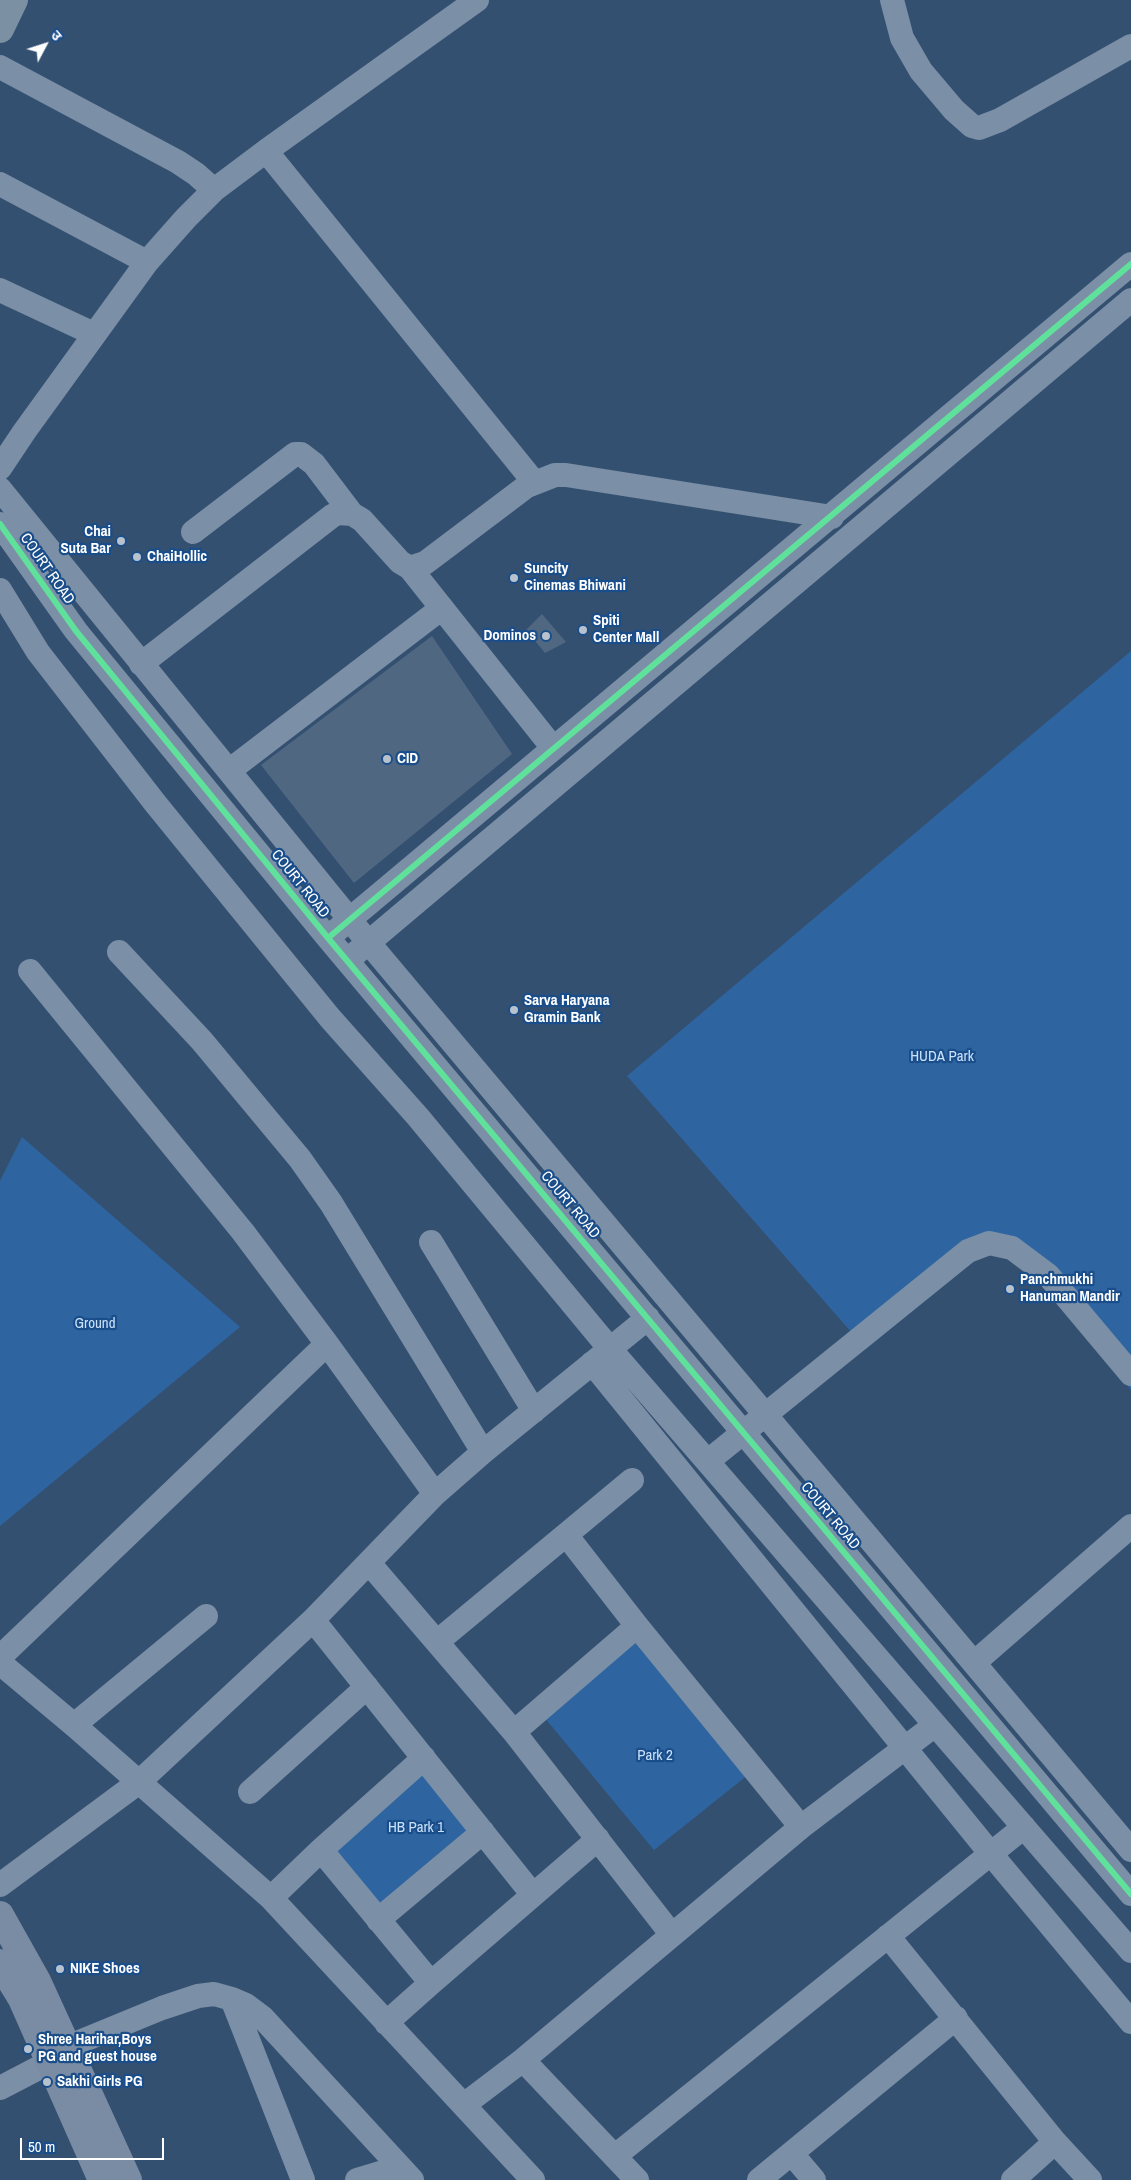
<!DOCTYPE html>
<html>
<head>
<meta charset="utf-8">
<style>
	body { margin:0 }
	#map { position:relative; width:1131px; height:2180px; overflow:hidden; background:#345071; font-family:"Archivo Narrow","Noto Sans Devanagari",sans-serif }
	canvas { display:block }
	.north { position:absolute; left:20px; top:20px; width:50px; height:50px; -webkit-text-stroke:4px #1a4e8b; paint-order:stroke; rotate:50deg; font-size:14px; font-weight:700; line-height:20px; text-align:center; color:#fff }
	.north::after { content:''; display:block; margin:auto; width:18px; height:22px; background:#fff; clip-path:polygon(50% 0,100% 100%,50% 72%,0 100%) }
	.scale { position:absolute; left:20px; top:2138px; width:144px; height:22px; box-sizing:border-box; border:2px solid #fff; border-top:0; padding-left:6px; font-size:15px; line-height:18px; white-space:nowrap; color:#fff; -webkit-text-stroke:4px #1a4e8b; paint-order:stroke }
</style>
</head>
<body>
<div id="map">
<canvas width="1131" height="2180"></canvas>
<div class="north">उ</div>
<div class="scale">50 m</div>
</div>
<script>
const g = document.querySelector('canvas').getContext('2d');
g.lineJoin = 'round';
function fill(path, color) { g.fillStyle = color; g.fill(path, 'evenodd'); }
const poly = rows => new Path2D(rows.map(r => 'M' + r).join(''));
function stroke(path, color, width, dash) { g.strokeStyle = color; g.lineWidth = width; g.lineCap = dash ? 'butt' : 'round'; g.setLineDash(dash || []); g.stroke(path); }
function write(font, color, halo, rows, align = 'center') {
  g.font = font + ' "Archivo Narrow",sans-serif'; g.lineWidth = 4.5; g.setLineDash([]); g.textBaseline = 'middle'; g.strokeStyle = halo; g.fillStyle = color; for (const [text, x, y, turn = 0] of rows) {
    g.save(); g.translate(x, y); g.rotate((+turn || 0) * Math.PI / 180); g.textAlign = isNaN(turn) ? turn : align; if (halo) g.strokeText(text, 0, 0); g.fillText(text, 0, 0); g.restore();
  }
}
const green = poly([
	[1131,651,1131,1390,1004,1235,866,1349,627,1076],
	[22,1137,240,1327,0,1526,0,1181],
	[635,1638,749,1774,654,1850,544,1717],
	[423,1762,479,1832,378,1915,326,1850]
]);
const building = poly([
	[542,614,566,642,545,653,526,630],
	[432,636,512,754,354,883,261,765]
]);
const minor = poly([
	[892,0,902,38,921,71,954,110,972,126,979,128,1000,120,1131,46],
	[0,67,178,162,196,174,214,190],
	[266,151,534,482],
	[0,184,147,262],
	[0,290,94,334],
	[0,468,24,432,147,262,186,218,214,190,266,151,477,0],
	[0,489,368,942,1131,1850],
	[0,524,76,631,328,938,1131,1894],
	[193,532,295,454,301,454,314,464,352,514],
	[410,568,553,748],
	[0,590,38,652,155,803,330,1018,418,1117,610,1349,1131,1951],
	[141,664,332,516,338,513,352,514,362,520,400,562,410,568,425,563,527,486,555,475,566,475,832,517],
	[230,770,442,608],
	[337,930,1131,264],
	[119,952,202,1041,300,1159,331,1203,483,1452],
	[356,953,1131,300],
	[30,971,243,1232,327,1344,435,1494],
	[431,1242,534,1411],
	[592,1363,991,1854,1131,2022],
	[708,1461,968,1251,989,1243,1012,1248,1048,1275,1131,1374],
	[567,1536,637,1626,801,1827],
	[369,1563,514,1732,672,1935],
	[313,1620,533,1895],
	[438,1641,632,1480],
	[0,1657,327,1344],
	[0,1663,74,1725,271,1898,533,2180],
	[974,1663,1131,1526],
	[74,1725,206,1616],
	[514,1732,637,1626],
	[250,1792,367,1687],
	[321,1850,431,1983],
	[0,1885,139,1782,313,1620,435,1494,483,1452,648,1318],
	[271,1898,321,1850,424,1758],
	[378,1920,483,1832],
	[888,1936,1055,2142,1090,2180],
	[232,1999,303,2180],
	[386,2023,431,1983,598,1839],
	[67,2047,162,2008,198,1996,214,1994,232,1999,246,2005,262,2017,412,2180],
	[523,2060,637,2180],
	[0,2088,50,2062],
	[465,2104,523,2060,801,1827,935,1725],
	[792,2154,814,2180],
	[615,2156,1024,1827],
	[357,2180,400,2167],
	[759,2180,956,2018],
	[1013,2180,1055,2142]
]);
const major = poly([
	[0,1915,37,1981,128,2180],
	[0,1963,22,1999,102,2180]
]);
const highway = poly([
	[0,29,14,0]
]);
const cycleway = poly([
	[0,524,76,631,328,938,1131,1894],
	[328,938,1131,264]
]);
const markers = [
	[121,541,5,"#b8c2cd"],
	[137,557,5,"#b8c2cd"],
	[514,578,5,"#b8c2cd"],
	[583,630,5,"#b8c2cd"],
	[546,636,5,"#b8c2cd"],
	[387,759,5,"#b8c2cd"],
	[514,1010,5,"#b8c2cd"],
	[1010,1289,5,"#b8c2cd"],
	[60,1969,5,"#b8c2cd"],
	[28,2049,5,"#b8c2cd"],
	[47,2082,5,"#b8c2cd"]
];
const poiNames = [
	["Chai",111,532,"right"],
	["Suta Bar",111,549,"right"],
	["ChaiHollic",147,557],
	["Suncity",524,569],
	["Cinemas Bhiwani",524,586],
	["Spiti",593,621],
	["Center Mall",593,638],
	["Dominos",536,636,"right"],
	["CID",397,759],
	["Sarva Haryana",524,1001],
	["Gramin Bank",524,1018],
	["Panchmukhi",1020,1280],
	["Hanuman Mandir",1020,1297],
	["NIKE Shoes",70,1969],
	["Shree Harihar,Boys",38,2040],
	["PG and guest house",38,2057],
	["Sakhi Girls PG",57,2082]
];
const streetNames = [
	["COURT ROAD",47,569,55],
	["COURT ROAD",300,884,51],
	["COURT ROAD",570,1205,50],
	["COURT ROAD",830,1516,50]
];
const parkNames = [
	["HUDA Park",942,1057],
	["Ground",95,1324],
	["Park 2",655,1756],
	["HB Park 1",416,1828]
];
fill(green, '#2e65a1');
fill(building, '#506782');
stroke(minor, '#7b8fa6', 24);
stroke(major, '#7a8ca3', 28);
stroke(highway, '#7c90a4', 28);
stroke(cycleway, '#60e19b', 6);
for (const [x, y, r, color] of markers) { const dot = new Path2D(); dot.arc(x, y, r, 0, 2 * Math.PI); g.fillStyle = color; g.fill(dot); stroke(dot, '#1a4e8b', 2); }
write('bold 15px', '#fff', '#1a4e8b', poiNames, 'left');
write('15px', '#fff', '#1a4e8b', streetNames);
write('15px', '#cae1fa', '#1a4e8b', parkNames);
</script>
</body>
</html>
